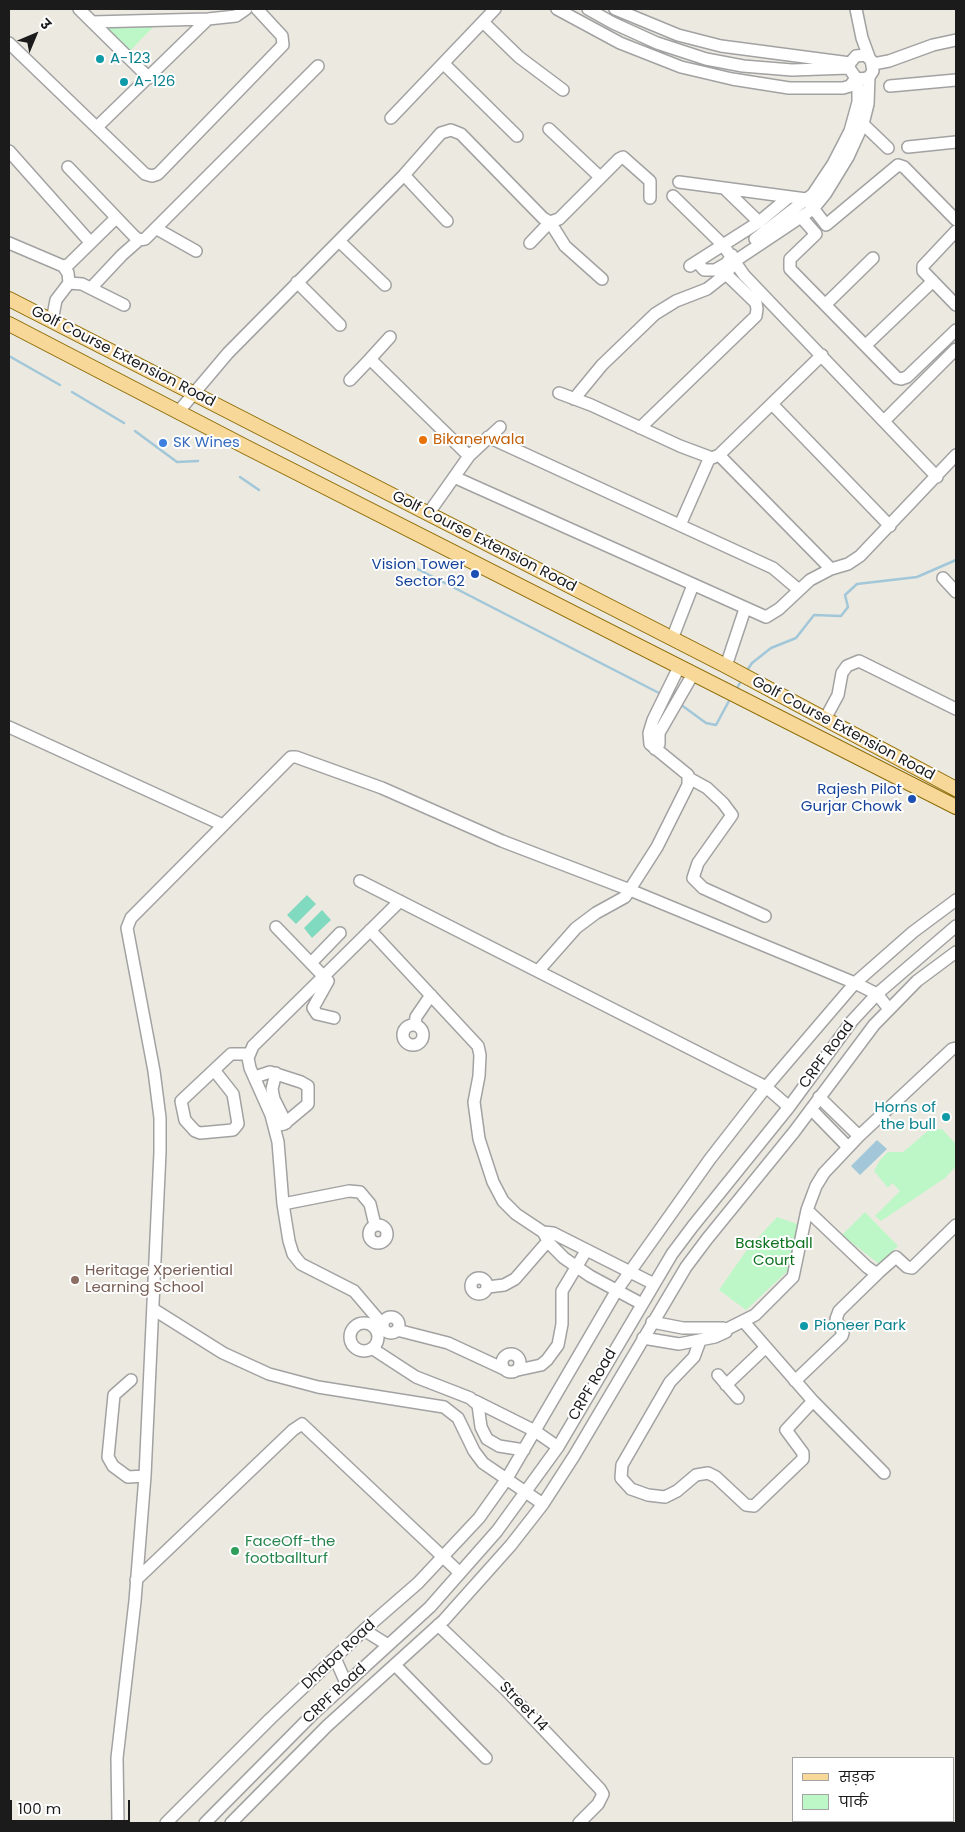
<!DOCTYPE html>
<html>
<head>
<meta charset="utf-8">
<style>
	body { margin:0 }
	#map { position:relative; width:965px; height:1832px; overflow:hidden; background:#ece9e0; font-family:Poppins,"Noto Sans Devanagari",sans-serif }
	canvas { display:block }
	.frame { position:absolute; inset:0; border:10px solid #1b1b1b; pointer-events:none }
	.legend { position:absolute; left:792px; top:1757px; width:162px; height:65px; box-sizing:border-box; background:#fff; border:1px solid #a4a4a4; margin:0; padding:6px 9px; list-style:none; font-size:15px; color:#1b1b1b }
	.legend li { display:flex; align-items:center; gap:10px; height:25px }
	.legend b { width:25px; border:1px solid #a4a4a4 }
	.north { position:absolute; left:10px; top:10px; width:50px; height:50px; -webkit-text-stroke:4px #fff; paint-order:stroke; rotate:45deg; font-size:14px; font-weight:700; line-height:20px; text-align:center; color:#1b1b1b }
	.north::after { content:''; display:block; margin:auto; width:18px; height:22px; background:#1b1b1b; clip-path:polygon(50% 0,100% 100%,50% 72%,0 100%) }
	.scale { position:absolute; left:10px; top:1800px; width:120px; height:22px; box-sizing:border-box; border:2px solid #1b1b1b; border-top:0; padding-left:6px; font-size:15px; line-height:18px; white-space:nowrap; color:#1b1b1b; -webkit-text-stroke:4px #fff; paint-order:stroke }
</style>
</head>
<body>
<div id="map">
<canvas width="965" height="1832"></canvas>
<div class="frame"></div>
<ul class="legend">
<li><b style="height:6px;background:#f8d899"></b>सड़क</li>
<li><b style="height:14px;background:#bdf7c7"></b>पार्क</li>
</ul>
<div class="north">उ</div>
<div class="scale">100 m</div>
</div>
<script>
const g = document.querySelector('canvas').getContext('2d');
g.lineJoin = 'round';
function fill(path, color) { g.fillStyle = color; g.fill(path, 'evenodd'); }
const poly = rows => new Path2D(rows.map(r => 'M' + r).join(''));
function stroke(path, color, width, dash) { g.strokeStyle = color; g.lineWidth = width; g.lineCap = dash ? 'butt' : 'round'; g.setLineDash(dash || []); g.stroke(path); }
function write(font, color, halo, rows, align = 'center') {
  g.font = font + ' Poppins,sans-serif'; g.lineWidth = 4; g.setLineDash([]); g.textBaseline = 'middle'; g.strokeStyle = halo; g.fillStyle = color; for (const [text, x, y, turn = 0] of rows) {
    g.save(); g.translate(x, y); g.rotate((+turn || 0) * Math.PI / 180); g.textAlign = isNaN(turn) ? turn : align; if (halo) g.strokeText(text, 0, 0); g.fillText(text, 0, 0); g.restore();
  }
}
const park = poly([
	[158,22,128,53,97,24],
	[942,1129,956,1144,956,1166,945,1178,881,1221,875,1216,900,1191,892,1183,888,1188,874,1171,880,1160,888,1152,903,1152,929,1130],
	[865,1212,898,1246,879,1264,842,1235],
	[777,1217,800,1225,795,1264,746,1310,719,1290,746,1251]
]);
const pitch = poly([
	[307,895,316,904,296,924,287,915],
	[322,910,331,920,312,938,304,928]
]);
const water = poly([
	[877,1140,887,1149,860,1175,851,1166]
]);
const stream = poly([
	[9,356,60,385],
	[72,392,124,423],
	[135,431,177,462,198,461],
	[240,477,259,490],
	[408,564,659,693],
	[746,672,752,663,771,648,796,638,814,615,841,616,848,607,845,595,857,584,917,577,956,560],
	[736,690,742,679],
	[680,704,706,723,716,725,730,699]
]);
const minor = poly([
	[79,9,149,78],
	[557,9,620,43,681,67,732,79,789,88,843,88,850,86,856,78],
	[588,9,613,23,657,43,706,59,743,66,792,70,849,68],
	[615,9,678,35,721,46,850,63],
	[856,9,862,38,869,57],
	[92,22,208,19,236,16,246,9],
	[483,22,519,57,563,90],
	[9,43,145,174,152,176,158,174,283,45,282,36,257,9],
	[444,64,517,136],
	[873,64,889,61,933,45,956,40],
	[890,86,956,80],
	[391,118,495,9],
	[863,124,888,148],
	[97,127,208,19],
	[549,129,600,177],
	[908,147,956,142],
	[9,151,90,242],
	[68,167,134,236,139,240,145,239,318,66],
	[404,175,447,221],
	[679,182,806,199,826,225,898,165,904,167,956,220],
	[725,189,759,222],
	[673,196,723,245,744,275,937,477],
	[801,217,816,234,790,259,790,269,897,378,901,379,907,377,956,330],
	[157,229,196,251],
	[956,231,923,266,923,271,956,305],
	[755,239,813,194,833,164,850,131,858,102,858,89,856,78,849,68,850,63,856,56,865,55,871,60,873,71,869,77,863,79,856,78],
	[339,241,385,285],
	[9,243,63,266,68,265,116,218],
	[530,243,550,222,565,246,602,279],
	[697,262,704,270,715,270,727,263,732,255],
	[690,266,759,222,789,197],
	[297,282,340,325],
	[69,283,82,284,124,305],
	[91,288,122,255,139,240],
	[826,304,873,258],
	[52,321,56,300,69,283,68,273,63,266],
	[390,337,370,359,469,456],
	[866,345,933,281],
	[350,380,370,359],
	[559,393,591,405,680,446,712,458,719,455,822,355],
	[574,399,602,365,655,314,676,301,707,289,726,274,735,261,813,209,826,193,848,157,863,124,868,104,869,77],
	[772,404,890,526],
	[179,411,228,353,404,175,441,133,451,130,461,134,543,218,550,222,559,219,619,159,623,157,650,181,650,198],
	[884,421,956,349],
	[640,428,756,316,757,309,756,303,726,274],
	[488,437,773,568,799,590],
	[719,455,831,569],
	[454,477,766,617,779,609,810,580,831,569,848,564,860,556,956,455],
	[428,514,469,456,500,427],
	[680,525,710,457],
	[943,578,956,592],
	[672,639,693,585],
	[726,666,745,609],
	[825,719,838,695,842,673,847,666,859,661,956,709],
	[9,727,223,825],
	[655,749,659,744,659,733,693,674],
	[689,778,707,788,723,803,732,815,698,863,693,878,703,888,765,916],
	[360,881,766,1087,789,1107],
	[276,927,328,981,313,1008,317,1014,334,1018],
	[370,930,478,1046,480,1055,479,1076,474,1102,479,1139,493,1182,503,1201,516,1214,543,1232,553,1233,654,1284],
	[311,963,340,933],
	[538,971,576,928,596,913,625,897,657,847,688,785,688,775,650,744,649,733,653,720,679,667],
	[415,1025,416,1017,431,995],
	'403 1035a10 10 0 1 1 20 0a10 10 0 1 1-20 0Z',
	[214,1070,233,1094,238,1124,233,1130,200,1133,195,1131,185,1120,181,1101,231,1054,248,1054],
	[276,1073,272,1089,274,1099,286,1123],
	[255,1077,270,1072,301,1082,308,1086,308,1104,284,1124,274,1126],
	[819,1097,859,1136,952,1049,956,1048],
	[811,1109,848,1147],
	[859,1136,824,1173,816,1186,807,1210,867,1267,874,1272,879,1272,896,1257,907,1267,912,1268,956,1225],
	[283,1204,349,1191,360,1192,370,1204,375,1225],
	'369 1234a9 9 0 1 1 18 0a9 9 0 1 1-18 0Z',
	[543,1232,550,1244,564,1258,590,1276,642,1304],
	'471 1286a8 8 0 1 1 16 0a8 8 0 1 1-16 0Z',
	[488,1287,504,1285,515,1279,548,1241],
	[153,1309,223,1353,269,1374,318,1387,444,1407,458,1418,474,1451,483,1463,543,1504],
	'383 1325a8 8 0 1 1 16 0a8 8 0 1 1-16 0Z',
	[744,1322,813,1401,884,1473],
	'350 1337a14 14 0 1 1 28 0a14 14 0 1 1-28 0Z',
	[383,1325,354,1291,301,1264,293,1254,289,1241,283,1204,278,1142,271,1115,250,1068,248,1058,253,1046,400,901],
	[397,1330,448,1343,504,1369],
	[725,1330,755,1315,793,1277,807,1210],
	[643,1338,679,1344,715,1337,726,1332,723,1328,683,1328,652,1322],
	[700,1341,694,1357,670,1382,622,1465,621,1478,631,1489,648,1495,665,1497,677,1491,696,1475,708,1473,716,1477,746,1505,754,1506,803,1459,803,1453,786,1430,813,1401],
	[373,1349,416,1377,470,1398,478,1405,481,1427,487,1439,499,1446,524,1450],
	'502 1363a9 9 0 1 1 18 0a9 9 0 1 1-18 0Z',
	[518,1370,541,1365,547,1360,558,1345,562,1324,562,1291,586,1251],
	[718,1375,738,1398],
	[131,1380,114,1395,108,1457,113,1466,128,1477,145,1476],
	[795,1381,842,1336,843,1333,836,1319,839,1311,879,1272],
	[726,1385,765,1348],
	[475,1401,535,1431,558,1447],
	[136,1580,293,1430,302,1424,460,1573],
	[438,1625,506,1690,600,1789,603,1794,598,1804,579,1823],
	[364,1630,388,1645],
	[335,1658,346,1683],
	[395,1665,486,1758],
	[118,1823,117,1758,135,1601,145,1476,160,1152,160,1118,154,1071,127,928,131,918,291,757,296,757,382,788,502,841,630,890,855,983,877,994,889,1009],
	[166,1823,270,1719,364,1630,418,1583,479,1518,506,1480,617,1290,710,1159,766,1087,855,983,913,932,956,900],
	[205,1823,314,1713,430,1607,497,1531,558,1447,672,1254,693,1226,789,1107,852,1021,877,994,956,926],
	[231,1823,327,1726,444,1620,511,1545,543,1504,574,1456,686,1267,707,1239,794,1132,874,1025,917,981,956,952]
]);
const major = poly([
	[9,299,726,666,956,789],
	[9,324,246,447,956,807]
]);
const markers = [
	[100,59,5,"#0f9aa8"],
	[124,82,5,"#0f9aa8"],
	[423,440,5,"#e8710a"],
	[163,443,5,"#3f7fe0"],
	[475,574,5,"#1a4fb4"],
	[912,799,5,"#1a4fb4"],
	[946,1117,5,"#0f9aa8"],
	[75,1280,5,"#8d6e63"],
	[804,1326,5,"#0f9aa8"],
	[235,1551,5,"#2e9e5b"]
];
const cultureNames = [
	["A-123",110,59],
	["A-126",134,82],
	["Horns of",936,1108,"right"],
	["the bull",936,1125,"right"],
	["Pioneer Park",814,1326]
];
const streetNames = [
	["Golf Course Extension Road",123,357,27],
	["Golf Course Extension Road",484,542,27],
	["Golf Course Extension Road",843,729,28],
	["CRPF Road",827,1055,-53],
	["CRPF Road",593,1385,-60],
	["Dhaba Road",339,1655,-43],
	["CRPF Road",335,1694,-43],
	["Street 14",523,1707,46]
];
const foodNames = [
	["Bikanerwala",433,440]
];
const shopNames = [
	["SK Wines",173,443]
];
const transitNames = [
	["Vision Tower",465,565],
	["Sector 62",465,582],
	["Rajesh Pilot",902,790],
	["Gurjar Chowk",902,807]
];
const parkNames = [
	["Basketball",774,1244],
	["Court",774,1261]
];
const educationNames = [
	["Heritage Xperiential",85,1271],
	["Learning School",85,1288]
];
const leisureNames = [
	["FaceOff-the",245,1542],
	["footballturf",245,1559]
];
fill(park, '#bdf7c7');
fill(pitch, '#80dabf');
fill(water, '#a1c7d9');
stroke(stream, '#a1c7d9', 2.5);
stroke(minor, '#a2a2a2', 14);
stroke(major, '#8c6c05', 16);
stroke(minor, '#fff', 11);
stroke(major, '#f8d899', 14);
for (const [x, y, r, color] of markers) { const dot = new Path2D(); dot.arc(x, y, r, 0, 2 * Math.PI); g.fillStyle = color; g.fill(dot); stroke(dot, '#fff', 2); }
write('15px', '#0d838f', '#fff', cultureNames, 'left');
write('15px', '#1b1b1b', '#fff', streetNames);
write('15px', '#c56008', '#fff', foodNames, 'left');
write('15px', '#366cbe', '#fff', shopNames, 'left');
write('15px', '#164399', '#fff', transitNames, 'right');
write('15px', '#0e7320', '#fff', parkNames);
write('15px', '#785e54', '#fff', educationNames, 'left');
write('15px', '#27864d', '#fff', leisureNames, 'left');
</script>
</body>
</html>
